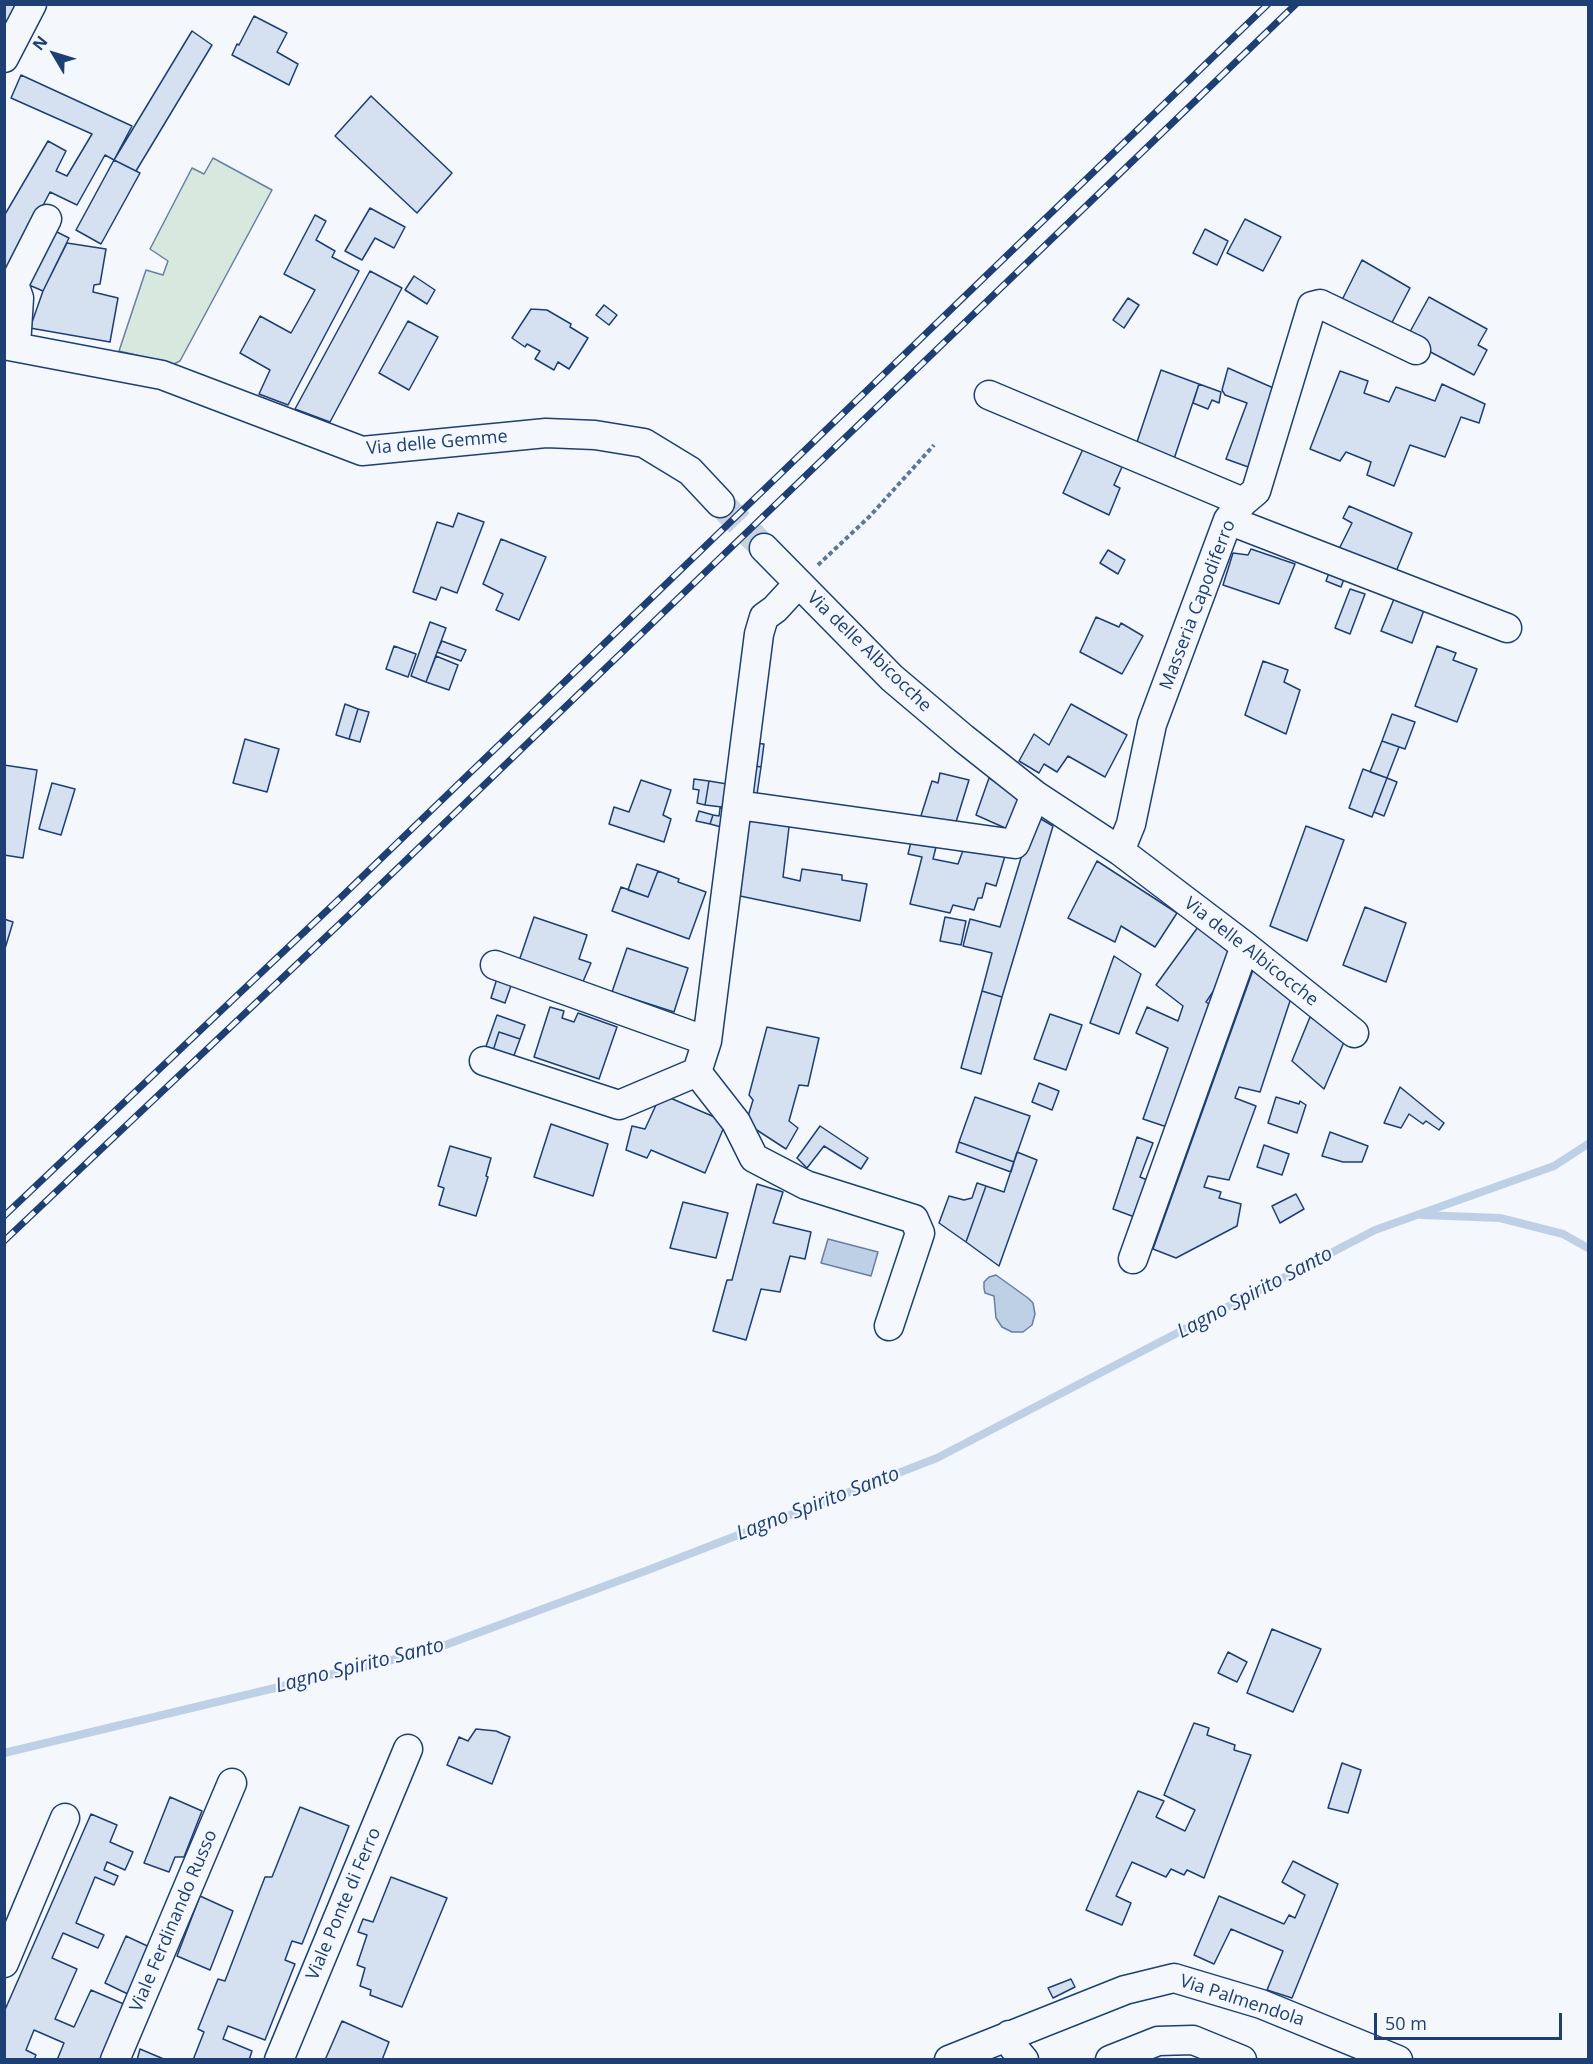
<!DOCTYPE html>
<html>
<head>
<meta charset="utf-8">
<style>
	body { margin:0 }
	#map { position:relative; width:1593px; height:2064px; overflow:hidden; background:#f4f7fb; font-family:"Open Sans",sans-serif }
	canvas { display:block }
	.frame { position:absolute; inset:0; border:6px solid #1d3f73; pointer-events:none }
	.north { position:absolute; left:24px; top:24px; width:60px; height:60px; -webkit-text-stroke:4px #f4f7fb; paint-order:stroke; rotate:308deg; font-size:16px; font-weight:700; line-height:24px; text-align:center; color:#1d3f73 }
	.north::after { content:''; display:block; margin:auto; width:21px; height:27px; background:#1d3f73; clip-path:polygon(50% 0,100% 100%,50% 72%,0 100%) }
	.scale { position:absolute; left:1374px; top:2013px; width:188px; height:27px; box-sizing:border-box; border:3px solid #1d3f73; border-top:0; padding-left:8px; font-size:18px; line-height:21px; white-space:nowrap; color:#1d3f73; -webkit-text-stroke:4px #f4f7fb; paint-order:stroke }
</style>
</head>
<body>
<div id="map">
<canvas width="1593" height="2064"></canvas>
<div class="frame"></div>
<div class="north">N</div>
<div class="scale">50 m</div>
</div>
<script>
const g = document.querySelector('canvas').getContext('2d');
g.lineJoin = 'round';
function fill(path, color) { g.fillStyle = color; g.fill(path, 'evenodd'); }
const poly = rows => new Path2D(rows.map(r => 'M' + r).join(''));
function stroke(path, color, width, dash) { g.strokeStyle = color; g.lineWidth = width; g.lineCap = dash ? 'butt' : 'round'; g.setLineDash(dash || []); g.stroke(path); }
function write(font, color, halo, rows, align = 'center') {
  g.font = font + ' "Open Sans",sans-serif'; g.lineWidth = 4.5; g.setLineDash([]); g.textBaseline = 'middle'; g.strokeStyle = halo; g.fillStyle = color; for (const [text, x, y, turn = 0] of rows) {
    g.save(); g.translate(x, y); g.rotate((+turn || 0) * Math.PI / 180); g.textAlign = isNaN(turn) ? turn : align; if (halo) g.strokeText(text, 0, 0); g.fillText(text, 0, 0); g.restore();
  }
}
const green = poly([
	[213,158,272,190,180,361,174,364,119,351,146,270,163,275,168,261,150,249,192,168,204,174,213,158]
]);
const water = poly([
	[828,1239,878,1252,871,1276,821,1263,828,1239],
	[996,1275,1028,1298,1033,1303,1035,1314,1032,1325,1023,1332,1012,1332,1002,1327,996,1318,994,1296,985,1293,984,1288,984,1282,989,1277,996,1275]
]);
const stream = poly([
	[1422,1215,1500,1218,1563,1234,1588,1248],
	[4,1753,429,1651,648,1570,937,1458,1375,1230,1554,1166,1588,1144]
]);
const building = poly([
	[4,4,25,4,4,44,4,4],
	[254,16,287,33,277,52,298,64,289,85,232,55,237,44,239,45,254,16],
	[192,31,212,45,136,171,114,160,192,31],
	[21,75,132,126,114,160,105,155,77,205,50,192,4,281,4,216,48,141,66,151,56,171,67,176,92,134,11,98,21,75],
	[371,96,452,173,417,213,335,136,371,96],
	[114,160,140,173,101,244,76,230,114,160],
	[370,208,405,227,394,248,375,238,362,260,345,251,370,208],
	[315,215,326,221,316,240,335,251,332,257,359,271,288,405,259,394,270,370,240,353,260,316,291,333,315,290,284,274,315,215],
	[1245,219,1281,237,1263,271,1227,253,1245,219],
	[1205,229,1228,241,1217,265,1193,253,1205,229],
	[55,231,69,238,43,291,29,285,55,231],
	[67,243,106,249,100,284,94,285,93,292,118,298,110,342,30,328,43,291,67,243],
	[1362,260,1410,288,1387,332,1340,304,1362,260],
	[370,271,402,288,330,422,295,409,370,271],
	[414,276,435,290,427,304,405,290,414,276],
	[1429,297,1487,329,1478,345,1487,350,1474,375,1406,339,1429,297],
	[1128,298,1139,305,1124,328,1113,320,1128,298],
	[604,305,617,315,609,325,596,315,604,305],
	[531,309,547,310,571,324,570,327,588,338,569,369,558,362,554,370,535,359,540,351,527,344,525,347,512,338,531,309],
	[408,321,438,337,409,390,379,373,408,321],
	[1228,368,1278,390,1251,468,1226,459,1247,403,1225,395,1222,390,1228,368],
	[1161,370,1199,384,1174,459,1136,445,1161,370],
	[1340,371,1368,381,1364,393,1389,402,1396,387,1435,401,1442,384,1485,404,1479,423,1461,417,1445,457,1410,445,1394,486,1367,475,1371,462,1346,452,1340,461,1310,449,1340,371],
	[1199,384,1221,392,1219,403,1212,400,1208,409,1193,403,1199,384],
	[1083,449,1122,467,1114,485,1120,488,1109,515,1063,493,1083,449],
	[1349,506,1412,533,1395,574,1338,551,1352,523,1343,518,1349,506],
	[458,513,484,522,457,593,441,587,436,600,413,592,437,522,453,527,458,513],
	[501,539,546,557,519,620,496,610,503,594,483,584,501,539],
	[1251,549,1295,564,1279,604,1223,585,1233,553,1248,555,1251,549],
	[1108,550,1125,560,1118,574,1100,563,1108,550],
	[1332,565,1347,571,1341,587,1326,581,1332,565],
	[1350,589,1365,594,1350,634,1335,628,1350,589],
	[1394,599,1424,610,1412,643,1381,631,1394,599],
	[1096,617,1119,627,1121,623,1143,636,1122,674,1080,652,1096,617],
	[430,622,446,628,426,682,411,676,430,622],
	[442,641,466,650,461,661,437,652,442,641],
	[394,646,416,654,408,677,386,669,394,646],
	[1437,646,1456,653,1453,660,1477,669,1457,722,1415,706,1437,646],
	[436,656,458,665,449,690,426,682,436,656],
	[1263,661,1288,670,1284,682,1300,690,1286,734,1245,715,1263,661],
	[345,704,358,709,349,739,336,735,345,704],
	[1071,704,1127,735,1105,777,1068,756,1057,772,1044,764,1039,773,1019,761,1034,734,1049,745,1071,704],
	[358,709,369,712,360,742,349,739,358,709],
	[1392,714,1415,722,1405,749,1382,741,1392,714],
	[245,739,279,749,267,792,233,783,245,739],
	[1382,741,1399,747,1387,778,1370,772,1382,741],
	[753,743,764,744,761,767,750,765,753,743],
	[4,765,37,770,23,858,4,855,4,765],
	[750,765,761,767,756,801,746,798,750,765],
	[1363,769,1387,778,1372,817,1349,808,1363,769],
	[940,773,969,780,956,822,918,825,932,781,938,783,940,773],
	[989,778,1017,797,1025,807,1014,832,976,815,989,778],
	[1387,778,1397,782,1384,816,1374,812,1387,778],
	[694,779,709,781,705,805,697,803,699,790,693,789,694,779],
	[641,780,671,790,663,815,671,819,664,842,609,824,614,807,629,812,641,780],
	[709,781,733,785,730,808,705,805,709,781],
	[52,783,75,789,61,835,39,829,52,783],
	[720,808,728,809,725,828,710,824,713,815,719,816,720,808],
	[699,811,713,815,710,824,696,821,699,811],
	[1034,815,1053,826,1002,997,982,991,992,953,963,946,970,919,1000,927,1034,815],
	[749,818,790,819,783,877,800,881,802,869,842,875,842,880,867,884,860,921,740,896,749,818],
	[1306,826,1344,840,1307,941,1270,926,1306,826],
	[912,838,937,843,933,859,958,864,965,845,1005,856,996,886,986,883,982,898,978,898,974,910,953,905,950,913,910,904,922,857,908,854,912,838],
	[1097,861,1177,913,1155,947,1121,926,1115,942,1068,918,1097,861],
	[637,864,658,871,648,897,628,890,637,864],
	[658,871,679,879,678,882,706,892,689,939,612,911,621,887,648,897,658,871],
	[1365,907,1406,923,1386,982,1343,965,1365,907],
	[534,917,587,935,579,959,591,963,582,984,519,961,534,917],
	[945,917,966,921,961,945,940,941,945,917],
	[4,919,13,922,4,952,4,919],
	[1198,927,1236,958,1206,1002,1213,1007,1173,1129,1143,1119,1168,1048,1136,1033,1147,1007,1178,1021,1183,1006,1156,985,1198,927],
	[627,948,688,968,674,1012,612,992,627,948],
	[1114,956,1141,974,1119,1034,1090,1023,1114,956],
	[1253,970,1291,998,1260,1092,1239,1087,1235,1098,1256,1106,1229,1180,1208,1176,1204,1187,1221,1192,1219,1198,1241,1204,1237,1226,1176,1258,1153,1249,1253,970],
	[498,975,513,980,505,1003,491,998,498,975],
	[982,991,1002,997,981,1074,961,1068,982,991],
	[550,1007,564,1011,562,1018,574,1022,578,1013,617,1027,599,1079,534,1057,550,1007],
	[1050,1014,1082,1025,1066,1070,1034,1059,1050,1014],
	[497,1015,525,1025,520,1039,499,1032,492,1054,484,1052,497,1015],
	[1310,1017,1323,1024,1344,1042,1324,1089,1292,1061,1310,1017],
	[767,1027,819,1038,808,1086,799,1085,789,1121,798,1128,786,1149,746,1123,753,1100,749,1095,767,1027],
	[499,1032,520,1039,512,1061,492,1054,499,1032],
	[1039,1083,1059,1091,1052,1110,1032,1102,1039,1083],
	[1400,1087,1444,1123,1439,1130,1426,1121,1423,1124,1409,1114,1401,1128,1384,1123,1400,1087],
	[661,1094,726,1122,705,1173,651,1150,647,1158,626,1150,632,1126,645,1129,661,1094],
	[975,1097,1030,1116,1014,1162,959,1142,975,1097],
	[1276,1097,1299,1104,1300,1101,1306,1105,1297,1133,1268,1123,1276,1097],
	[551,1124,608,1144,593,1196,534,1177,551,1124],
	[820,1126,868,1158,861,1169,824,1146,807,1168,797,1158,820,1126],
	[1330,1132,1368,1146,1362,1162,1343,1162,1322,1156,1330,1132],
	[1137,1137,1153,1143,1140,1177,1152,1182,1140,1219,1113,1209,1137,1137],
	[959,1142,1014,1162,1011,1172,956,1152,959,1142],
	[1264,1145,1289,1154,1282,1175,1257,1167,1264,1145],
	[450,1146,491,1158,486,1176,488,1177,476,1216,439,1205,444,1188,438,1186,450,1146],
	[1017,1152,1037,1160,999,1266,966,1242,986,1186,1004,1192,1017,1152],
	[977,1183,986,1186,966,1242,939,1223,949,1196,964,1200,972,1198,977,1183],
	[757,1184,783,1192,773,1223,811,1232,805,1259,790,1256,780,1292,761,1289,746,1340,713,1331,727,1280,732,1280,757,1184],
	[1296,1194,1304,1209,1280,1223,1272,1206,1296,1194],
	[683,1202,728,1213,716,1258,670,1248,683,1202],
	[1272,1629,1321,1649,1293,1712,1247,1693,1272,1629],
	[1228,1652,1247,1662,1237,1682,1218,1673,1228,1652],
	[1194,1723,1209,1728,1207,1735,1235,1745,1234,1750,1251,1755,1204,1878,1187,1870,1184,1875,1171,1869,1166,1877,1132,1862,1116,1896,1131,1903,1122,1925,1086,1910,1138,1791,1164,1801,1156,1817,1185,1831,1195,1810,1164,1795,1194,1723],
	[476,1729,496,1731,510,1737,492,1784,447,1765,459,1737,468,1741,476,1729],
	[1342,1763,1361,1770,1348,1813,1328,1808,1342,1763],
	[170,1797,202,1811,184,1857,175,1857,169,1872,144,1863,170,1797],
	[300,1807,349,1826,302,1944,292,1941,285,1960,295,1964,265,2040,228,2026,223,2039,252,2051,249,2060,193,2060,204,2032,198,2029,218,1979,225,1981,265,1877,272,1877,300,1807],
	[91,1814,117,1825,110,1842,133,1852,125,1870,107,1862,104,1870,118,1876,114,1885,95,1877,76,1923,104,1935,98,1948,63,1933,52,1958,77,1969,55,2019,74,2027,91,1990,133,2008,110,2060,57,2060,64,2043,34,2030,26,2050,36,2055,34,2060,4,2060,4,2012,91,1814],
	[1293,1861,1338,1884,1292,1998,1267,1990,1283,1951,1231,1929,1214,1964,1194,1955,1219,1896,1284,1924,1289,1915,1295,1918,1305,1895,1282,1882,1293,1861],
	[391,1877,447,1898,402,2007,370,1995,371,1990,360,1986,365,1968,357,1965,367,1935,358,1932,363,1919,373,1922,391,1877],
	[200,1896,233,1911,210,1970,177,1956,200,1896],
	[126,1936,158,1951,134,1997,105,1983,126,1936],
	[1071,1979,1075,1987,1053,1998,1048,1988,1071,1979],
	[342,2021,389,2042,382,2060,325,2060,342,2021],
	[140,2049,166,2060,137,2060,140,2049]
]);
const minorTunnel = poly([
	[720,503,764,548]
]);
const path = poly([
	[818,565,870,516,934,445]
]);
const minor = poly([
	[4,58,32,4],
	[4,345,162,375,362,451,546,433,595,435,644,443,690,471,720,503],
	[16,346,19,298,14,284,47,219],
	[989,395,1243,502],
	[1228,520,1507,628],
	[764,548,892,678,963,738,1035,795,1120,851,1245,946,1354,1033],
	[738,805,1015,844,1035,795],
	[1120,851,1131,824,1152,724,1228,520,1243,502,1256,491,1312,306,1320,304,1416,350],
	[495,965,707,1041],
	[484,1061,619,1105,697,1072,707,1041,759,634,764,617,775,609,798,584],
	[697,1072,736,1122,754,1158,806,1185,914,1219,920,1233,889,1326],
	[1133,1259,1245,946],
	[4,1963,65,1818],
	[1009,2035,1014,2048,1024,2060],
	[115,2060,232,1783],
	[279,2060,408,1749],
	[949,2060,1125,1990,1174,1978,1261,2004,1398,2060],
	[1110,2060,1158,2041,1193,2040,1242,2060]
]);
const rail = poly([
	[4,1216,336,902,1268,4],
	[4,1241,349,915,1296,4]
]);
const streetNames = [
	["Via delle Gemme",437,443,-5],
	["Masseria Capodiferro",1198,605,-69],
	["Via delle Albicocche",869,652,44],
	["Via delle Albicocche",1251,952,38],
	["Viale Ponte di Ferro",344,1904,-67],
	["Viale Ferdinando Russo",174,1921,-67],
	["Via Palmendola",1242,2001,18]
];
const waterNames = [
	["Lagno Spirito Santo",1255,1293,-28],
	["Lagno Spirito Santo",818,1504,-21],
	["Lagno Spirito Santo",360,1666,-14]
];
fill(green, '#d7e8df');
stroke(green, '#687fa3', 1.5);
fill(water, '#bed0e5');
stroke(water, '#687fa3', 1.5);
stroke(stream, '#bed0e5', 8);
fill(building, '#d5e0f0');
stroke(building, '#1d3f73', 1.5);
stroke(minorTunnel, '#c9d2e0', 28, [28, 14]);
stroke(minor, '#1d3f73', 31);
stroke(path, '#5e769c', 4, [4.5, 3]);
stroke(minor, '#f4f7fb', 28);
stroke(rail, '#1d3f73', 7);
stroke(rail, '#f4f7fb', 4.5, [14]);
write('18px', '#1d3f73', '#f4f7fb', streetNames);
write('italic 20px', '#1d3f73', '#f4f7fb', waterNames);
</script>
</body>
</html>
